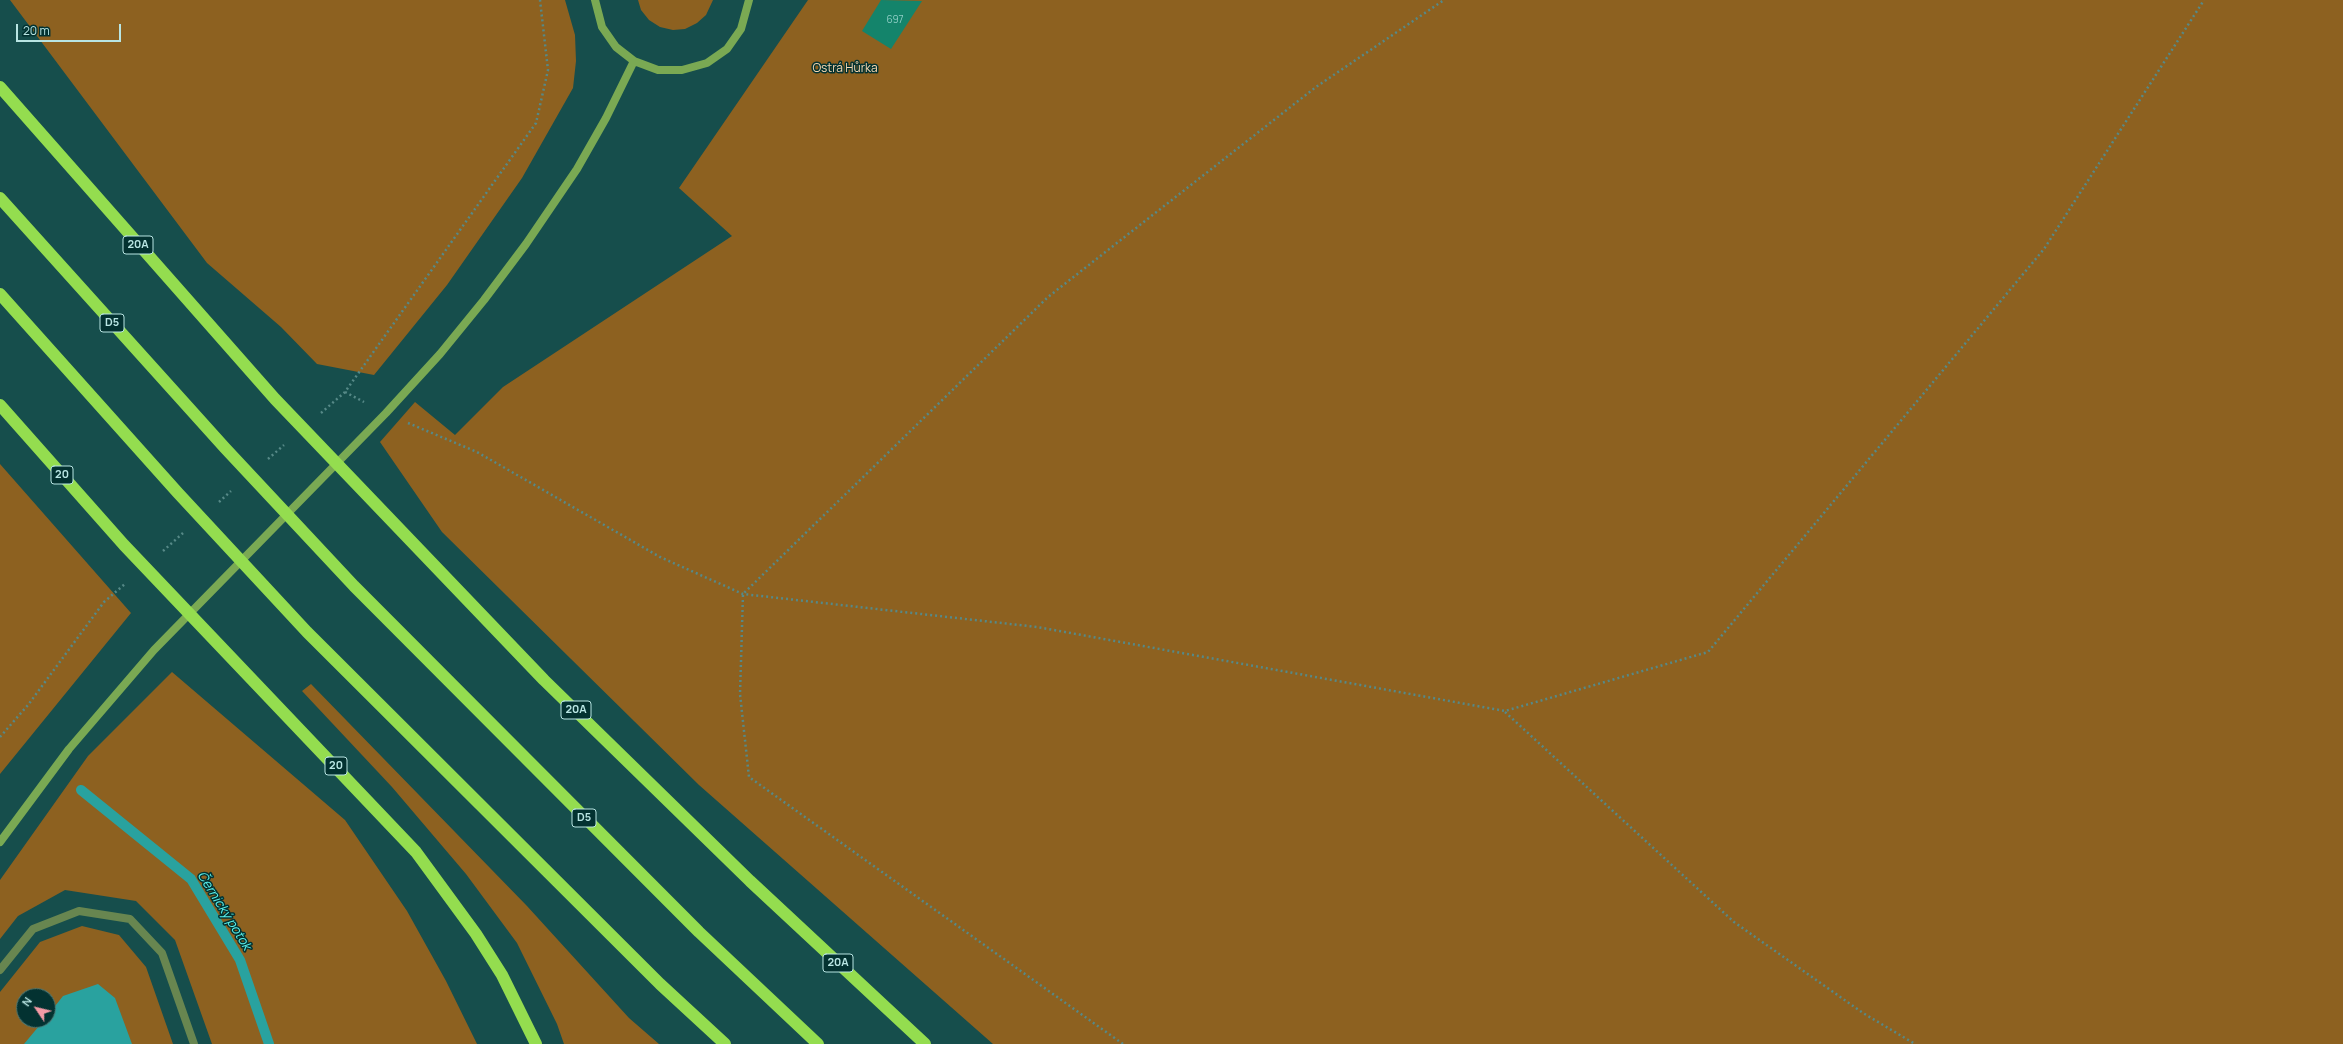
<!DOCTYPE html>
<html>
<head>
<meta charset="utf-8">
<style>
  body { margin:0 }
  #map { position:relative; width:2343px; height:1044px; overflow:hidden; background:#164e4c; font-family:Manrope,sans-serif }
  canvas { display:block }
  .north { position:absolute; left:16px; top:988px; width:40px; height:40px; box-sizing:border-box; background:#033231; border:1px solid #4b7a78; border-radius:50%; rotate:305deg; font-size:11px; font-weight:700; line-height:16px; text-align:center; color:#b8e5e3 }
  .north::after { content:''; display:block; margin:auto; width:14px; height:18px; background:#f49aa5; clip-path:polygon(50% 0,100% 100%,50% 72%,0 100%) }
  .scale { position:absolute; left:16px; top:24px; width:105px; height:18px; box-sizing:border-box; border:2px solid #b8e5e3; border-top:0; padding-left:5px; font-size:12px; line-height:14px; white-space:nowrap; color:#b8e5e3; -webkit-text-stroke:3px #033231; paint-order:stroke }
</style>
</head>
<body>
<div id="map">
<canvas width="2343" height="1044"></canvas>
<div class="north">N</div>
<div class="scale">20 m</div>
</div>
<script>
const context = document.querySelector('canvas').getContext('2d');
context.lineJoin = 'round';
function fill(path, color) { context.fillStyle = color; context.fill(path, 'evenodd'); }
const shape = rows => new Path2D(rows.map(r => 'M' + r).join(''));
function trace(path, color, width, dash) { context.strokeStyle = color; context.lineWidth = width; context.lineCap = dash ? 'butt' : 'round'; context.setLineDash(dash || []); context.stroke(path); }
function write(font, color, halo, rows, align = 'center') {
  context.font = font + ' Manrope,sans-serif'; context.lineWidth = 3; context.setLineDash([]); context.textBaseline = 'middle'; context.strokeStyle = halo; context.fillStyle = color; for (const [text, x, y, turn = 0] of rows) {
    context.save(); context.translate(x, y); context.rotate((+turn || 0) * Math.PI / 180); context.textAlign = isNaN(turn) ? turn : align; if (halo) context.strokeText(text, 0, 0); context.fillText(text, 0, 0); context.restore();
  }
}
fill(shape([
  [10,0,565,0,575,35,576,61,573,88,522,178,447,285,374,375,317,364,281,327,207,263],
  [638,0,713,0,706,15,697,23,685,29,673,30,660,27,649,20,641,10],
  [808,0,2343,0,2343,1044,993,1044,699,785,442,532,380,442,415,402,455,435,503,387,732,236,679,188],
  [0,464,131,613,0,774],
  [172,672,345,820,407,911,446,981,477,1044,212,1044,175,940,136,901,65,890,18,916,0,939,0,880,88,756],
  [311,684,527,906,629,1018,659,1044,564,1044,557,1024,517,943,466,874,392,787,302,691],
  [82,926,119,935,146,967,173,1044,0,1044,0,992,40,942],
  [24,996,48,996,48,1020,24,1020]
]), '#8d6120');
fill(shape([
  [98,984,115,998,132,1044,24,1044,44,1020,48,1020,48,1015,63,996]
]), '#29a29f');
trace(shape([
  [81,790,191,879,240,960,269,1044]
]), '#29a29f', 10);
fill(shape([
  [881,0,922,1,891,49,862,31]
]), '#14846b');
trace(shape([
  [345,392,364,402],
  [321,413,345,392,536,123,548,70,540,0],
  [408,423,477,452,660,557,743,594,1037,627,1505,711,1708,652,2044,249,2204,0],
  [268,459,284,445],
  [219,502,231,491],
  [163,551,183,533],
  [1505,712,1734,922,1863,1013,1915,1044],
  [0,737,28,705,104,602,126,583],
  [1123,1044,749,777,740,694,743,594,1048,297,1316,87,1444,0]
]), '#568987', 2.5, [2, 3]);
trace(shape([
  [0,970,33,929,79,911,130,919,162,953,194,1044]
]), '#688650', 8);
trace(shape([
  [595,0,602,27,616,47,634,61,658,70,682,70,707,63,727,49,741,29,749,0],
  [0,842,69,749,154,650,386,413,440,354,484,300,526,244,577,169,606,118,634,61]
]), '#7aa953', 8);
trace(shape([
  [0,87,275,399,544,680,750,881,925,1044],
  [0,198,225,448,354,586,699,932,818,1044],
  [0,294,178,493,307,632,660,984,725,1044],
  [0,405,124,545,416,852,476,934,502,975,536,1044]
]), '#94dd4f', 12);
write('10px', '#8fcdc5', null, [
  ["697",895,20]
]);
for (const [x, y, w] of [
  [138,245,30],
  [112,323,24],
  [62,475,22],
  [576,710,30],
  [336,766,22],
  [584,818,24],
  [838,963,30]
]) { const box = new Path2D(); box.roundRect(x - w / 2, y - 9, w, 18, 3); context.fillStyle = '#033231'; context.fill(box); trace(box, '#b8e5e3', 1); }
write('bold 11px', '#b8e5e3', null, [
  ["20A",138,245],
  ["D5",112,323],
  ["20",62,475],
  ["20A",576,710],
  ["20",336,766],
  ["D5",584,818],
  ["20A",838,963]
]);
write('12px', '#f8d8b1', '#033231', [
  ["Ostrá Hůrka",845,69]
]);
write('italic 13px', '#5af0eb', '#033231', [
  ["Černický potok",224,911,58]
]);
</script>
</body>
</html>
